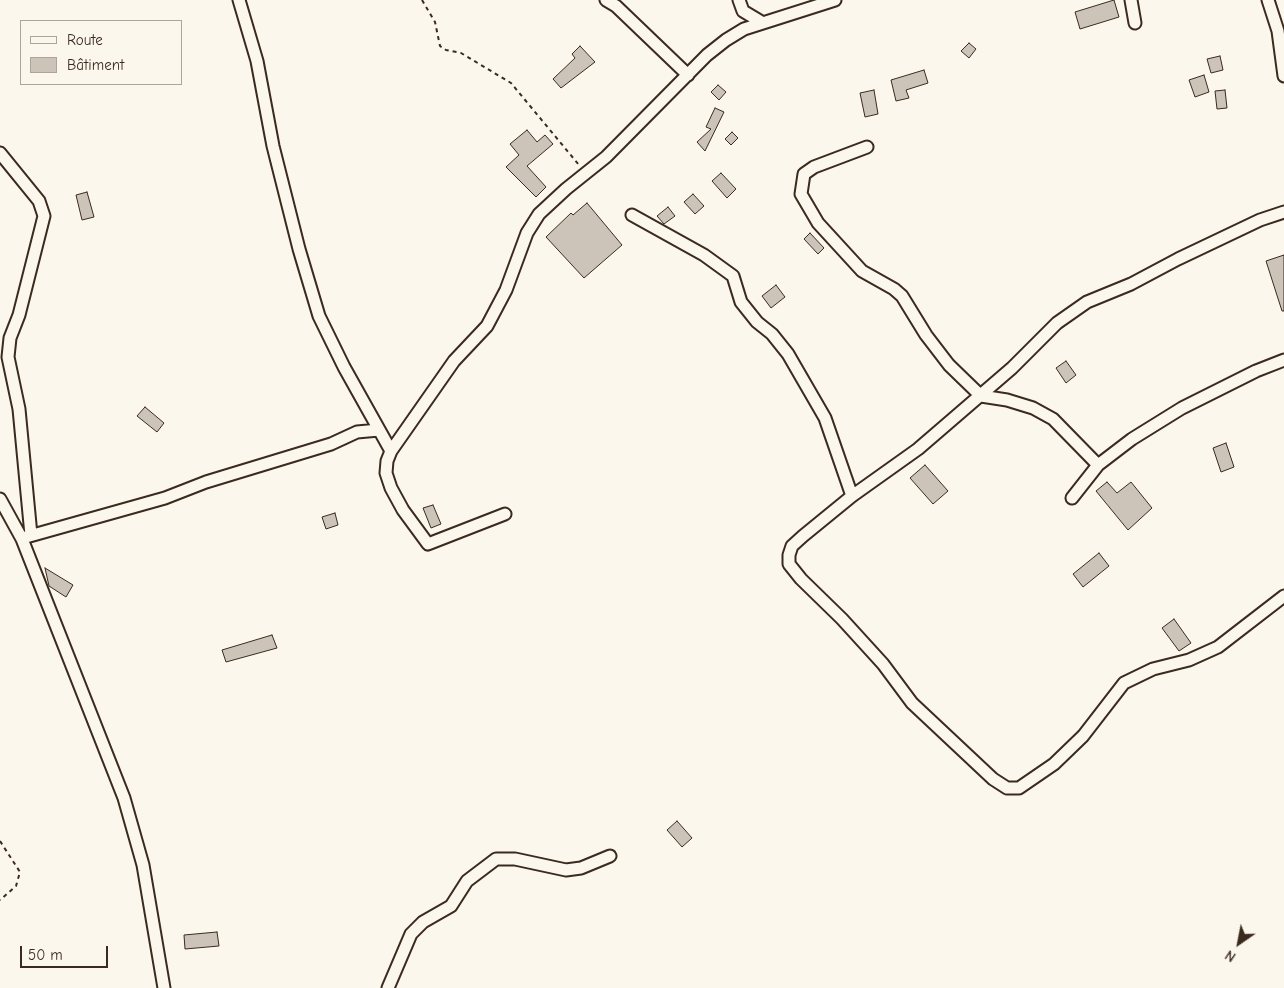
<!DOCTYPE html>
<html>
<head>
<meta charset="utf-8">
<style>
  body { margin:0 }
  #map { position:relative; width:1284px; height:988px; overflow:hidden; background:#fbf7ec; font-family:"Comic Neue",sans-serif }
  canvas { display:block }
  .legend { position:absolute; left:20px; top:20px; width:162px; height:65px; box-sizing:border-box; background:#fbf7ec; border:1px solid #aea59a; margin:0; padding:6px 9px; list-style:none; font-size:15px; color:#3b2a1e }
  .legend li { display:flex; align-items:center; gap:10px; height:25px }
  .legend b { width:25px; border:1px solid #aea59a }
  .north { position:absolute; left:1214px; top:918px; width:50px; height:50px; -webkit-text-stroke:4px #fbf7ec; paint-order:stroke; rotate:213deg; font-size:14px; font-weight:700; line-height:20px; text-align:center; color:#3b2a1e }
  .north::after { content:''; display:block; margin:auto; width:18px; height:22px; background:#3b2a1e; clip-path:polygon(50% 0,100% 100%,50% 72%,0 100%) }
  .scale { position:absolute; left:20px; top:946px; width:88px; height:22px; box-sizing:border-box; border:2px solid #3b2a1e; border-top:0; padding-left:6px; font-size:15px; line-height:18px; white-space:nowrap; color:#3b2a1e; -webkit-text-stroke:4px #fbf7ec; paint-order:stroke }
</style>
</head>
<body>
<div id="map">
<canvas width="1284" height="988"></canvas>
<ul class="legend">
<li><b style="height:6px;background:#fbf7ec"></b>Route</li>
<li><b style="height:14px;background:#ccc4b9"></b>Bâtiment</li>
</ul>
<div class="north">N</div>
<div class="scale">50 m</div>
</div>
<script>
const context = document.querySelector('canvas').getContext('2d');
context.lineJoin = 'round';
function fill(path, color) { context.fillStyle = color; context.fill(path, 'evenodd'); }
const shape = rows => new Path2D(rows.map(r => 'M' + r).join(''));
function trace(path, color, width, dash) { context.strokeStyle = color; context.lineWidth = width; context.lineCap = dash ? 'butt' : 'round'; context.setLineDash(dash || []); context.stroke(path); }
const building = shape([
  [1114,0,1119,17,1080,29,1075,12,1114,0],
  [969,43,976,49,969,58,961,51,969,43],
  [580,46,595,62,561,88,553,79,575,58,572,54,580,46],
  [1220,56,1223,70,1211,73,1207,59,1220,56],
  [924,70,928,83,906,90,909,98,896,101,891,80,924,70],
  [1204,75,1209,92,1195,97,1189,80,1204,75],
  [718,85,726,92,719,100,711,92,718,85],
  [874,90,878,114,865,117,860,93,874,90],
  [1225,90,1227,108,1217,109,1215,91,1225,90],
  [715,108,724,112,705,151,697,142,711,129,706,127,715,108],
  [527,130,537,142,545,135,553,144,527,166,546,187,536,197,506,167,519,155,510,144,527,130],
  [732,132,738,138,731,145,725,139,732,132],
  [721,173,736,189,727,198,712,181,721,173],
  [87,192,94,217,82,220,76,195,87,192],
  [693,194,704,206,695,214,684,202,693,194],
  [587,203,622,245,584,278,546,237,571,213,573,215,587,203],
  [668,207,675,216,664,224,657,216,668,207],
  [810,233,824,248,818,254,804,239,810,233],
  [1284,255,1284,311,1282,311,1266,261,1284,255],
  [776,285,785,297,771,308,762,296,776,285],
  [1066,361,1076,375,1066,383,1056,368,1066,361],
  [145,407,164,423,157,432,137,416,145,407],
  [1226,443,1234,467,1221,472,1213,448,1226,443],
  [925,465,948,491,933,504,910,478,925,465],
  [1107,482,1117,493,1131,482,1152,508,1128,530,1096,491,1107,482],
  [433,505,441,524,431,528,423,508,433,505],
  [335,513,338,525,326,529,322,517,335,513],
  [1099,553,1109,566,1083,587,1073,574,1099,553],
  [45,568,73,585,66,597,49,586,45,568],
  [1174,619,1191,643,1179,651,1162,628,1174,619],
  [272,635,277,648,226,662,222,650,272,635],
  [677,821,692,838,682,847,667,830,677,821],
  [217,932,219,946,185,949,184,935,217,932]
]);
fill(building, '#ccc4b9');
trace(building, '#3b2a1e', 1);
const minor = shape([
  [239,0,257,61,273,146,299,249,319,316,344,367,391,451],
  [606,0,616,6,688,75],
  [739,0,743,11,763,23],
  [1131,0,1135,23],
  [1268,0,1278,31,1284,76],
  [867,147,814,167,804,174,801,194,818,223,862,271,894,289,902,296,926,335,949,365,981,396,1007,400,1033,408,1053,419,1098,465],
  [0,153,39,201,44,216,19,315,10,338,8,357,19,409,31,535],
  [1284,212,1260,220,1178,259,1131,284,1087,302,1057,323,1012,368,918,449,852,496,803,536,792,546,789,555,789,564,801,579,842,619,883,664,912,703,993,779,1007,788,1019,788,1054,764,1083,736,1124,683,1153,669,1189,660,1218,647,1284,596],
  [632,215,704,255,733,276,741,302,757,322,772,334,788,354,825,418,852,496],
  [1072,498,1098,465,1132,439,1182,408,1256,371,1284,360],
  [0,499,22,539,124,798,143,865,164,988],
  [505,514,428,544,403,510,391,488,386,473,387,461,391,451,454,361,487,326,506,290,527,233,539,214,566,189,606,157,707,55,726,40,744,29,835,0],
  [26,537,165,498,206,482,331,444,357,432,379,430],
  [388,988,411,934,423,922,451,906,467,881,496,859,515,859,566,870,581,868,610,856]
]);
trace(minor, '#3b2a1e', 15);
trace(shape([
  [422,0,435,22,440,46,446,50,461,53,511,83,579,165],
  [0,841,20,872,16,886,0,900]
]), '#3b2a1e', 2, [4, 4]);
trace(minor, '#fbf7ec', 11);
</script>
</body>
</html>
